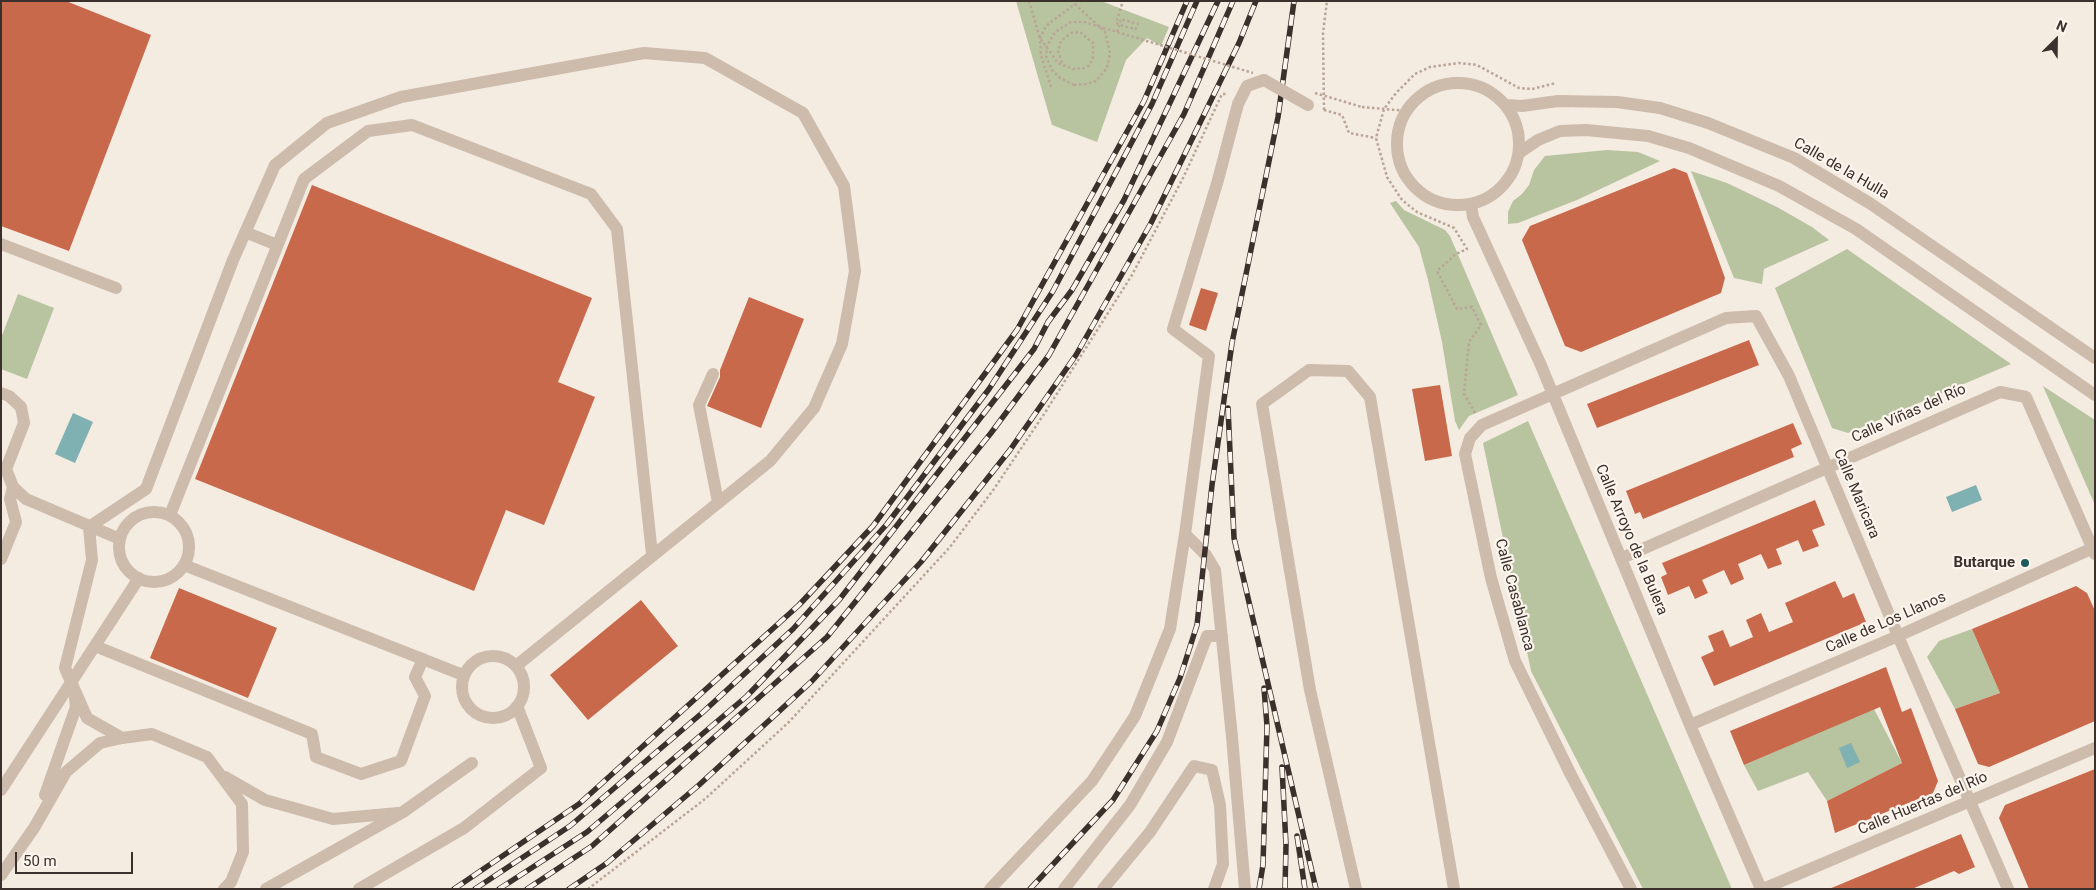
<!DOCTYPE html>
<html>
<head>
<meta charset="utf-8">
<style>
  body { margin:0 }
  #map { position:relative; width:2096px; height:890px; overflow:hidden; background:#f4ebe1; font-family:Roboto,sans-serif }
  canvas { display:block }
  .frame { position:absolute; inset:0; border:2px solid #3b302b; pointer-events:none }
  .north { position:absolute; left:2031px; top:15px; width:50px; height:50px; -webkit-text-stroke:4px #fbf5ee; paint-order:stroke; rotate:23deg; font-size:14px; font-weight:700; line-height:20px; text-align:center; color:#3b302b }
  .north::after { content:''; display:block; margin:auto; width:18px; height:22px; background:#3b302b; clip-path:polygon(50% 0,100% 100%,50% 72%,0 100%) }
  .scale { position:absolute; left:15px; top:852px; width:118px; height:22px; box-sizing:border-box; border:2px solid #3b302b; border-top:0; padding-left:6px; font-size:15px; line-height:18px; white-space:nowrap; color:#3b302b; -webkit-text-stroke:4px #fbf5ee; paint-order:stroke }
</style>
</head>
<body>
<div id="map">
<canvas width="2096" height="890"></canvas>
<div class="frame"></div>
<div class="north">N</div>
<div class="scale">50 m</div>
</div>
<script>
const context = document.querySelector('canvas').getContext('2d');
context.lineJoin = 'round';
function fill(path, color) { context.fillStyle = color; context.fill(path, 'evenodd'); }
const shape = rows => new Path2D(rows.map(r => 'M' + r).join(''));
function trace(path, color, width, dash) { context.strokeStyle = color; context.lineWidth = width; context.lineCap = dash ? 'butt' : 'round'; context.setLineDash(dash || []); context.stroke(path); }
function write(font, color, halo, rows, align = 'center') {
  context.font = font + ' Roboto,sans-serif'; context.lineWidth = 4.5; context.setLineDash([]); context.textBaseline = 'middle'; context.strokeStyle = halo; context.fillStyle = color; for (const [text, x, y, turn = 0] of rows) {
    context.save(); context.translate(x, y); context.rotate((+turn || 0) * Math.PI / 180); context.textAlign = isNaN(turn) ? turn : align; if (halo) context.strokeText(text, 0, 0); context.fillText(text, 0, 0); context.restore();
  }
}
fill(shape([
  [1016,1,1101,1,1169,27,1161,46,1147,38,1126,60,1097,142,1052,125],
  [1607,150,1638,152,1660,161,1577,200,1518,223,1508,224,1508,212,1513,201,1522,194,1529,185,1534,170,1545,156],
  [1691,171,1727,183,1777,207,1812,227,1829,240,1764,269,1762,284,1734,278],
  [1396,201,1404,210,1445,230,1450,236,1518,395,1469,416,1459,430,1455,421,1442,342,1428,280,1419,247,1390,203],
  [1847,249,2011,364,1848,433,1832,428,1775,288],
  [18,294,54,308,27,379,1,369,1,338],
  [2043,386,2095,420,2095,505],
  [1528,421,1732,889,1643,889,1531,671,1483,443],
  [1972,629,2000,693,1955,709,1927,657,1939,641],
  [1874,709,1902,763,1827,801,1808,772,1758,791,1744,765]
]), '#b8c4a0');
fill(shape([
  [73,413,93,422,75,463,55,454],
  [1976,485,1982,500,1952,512,1946,497],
  [1851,743,1860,762,1847,768,1839,748]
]), '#7fb0b2');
fill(shape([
  [1,1,66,1,151,35,69,251,1,226],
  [1674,168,1687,173,1725,278,1721,293,1581,352,1565,346,1522,240,1530,226],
  [312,185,592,298,558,382,595,397,544,525,506,510,474,591,195,479],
  [1201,288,1218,293,1206,331,1189,325],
  [749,297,804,319,761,428,707,406,720,377,720,370],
  [1749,340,1759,365,1597,428,1587,404],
  [1440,385,1452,456,1425,461,1412,389],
  [1793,423,1802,444,1791,449,1794,457,1643,519,1640,512,1635,514,1626,491],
  [1815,500,1825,525,1812,530,1819,546,1803,552,1798,540,1776,549,1782,564,1768,569,1761,554,1738,564,1744,579,1731,585,1724,570,1702,580,1708,593,1695,599,1689,586,1668,595,1661,577,1667,574,1662,563],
  [1835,581,1843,598,1854,593,1866,622,1714,686,1701,657,1714,651,1708,636,1723,630,1730,647,1753,637,1746,620,1761,613,1769,632,1793,622,1785,603],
  [2076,586,2087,593,2095,611,2095,721,1989,767,1978,764,1955,709,2000,693,1972,629],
  [179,588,277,628,248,698,150,658],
  [641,600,678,646,588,720,550,675],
  [1886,667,1902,712,1911,708,1938,781,1933,793,1835,833,1827,801,1902,763,1880,707,1744,765,1730,731],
  [2095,769,2095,889,2029,889,1999,818,2005,805],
  [1961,834,1975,867,1959,874,1954,871,1912,889,1829,889]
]), '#c8694b');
trace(shape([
  [1029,1,1040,38,1058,63,1073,69,1084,68,1090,65,1093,57,1093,43,1080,32,1071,33,1061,41,1058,51,1063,65],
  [1122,4,1116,23,1123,26],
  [1074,85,1086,84,1096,81,1107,68,1110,53,1105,32,1075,4,1077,1],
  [1051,87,1041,55,1040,38,1046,26,1075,4],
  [1362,107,1407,111],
  [1324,110,1323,33,1327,1],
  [1324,110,1342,115,1349,133,1376,138],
  [1475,413,1464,394,1469,342,1481,325,1472,307,1457,309,1437,271,1456,254,1467,249,1454,228,1417,212,1402,200,1387,177,1376,138,1384,109,1396,93,1415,74,1430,67,1459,63,1477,65,1519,88,1532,89,1556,83],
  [588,889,705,799,789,722,950,547,994,489,1046,411,1132,275,1183,178,1222,94,1227,94]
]), '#b9a596', 2.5, [2.5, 2.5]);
trace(shape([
  '1397 144a61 61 0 1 1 122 0a61 61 0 1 1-122 0Z',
  [1506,105,1522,106,1558,101,1617,102,1660,108,1708,123,1794,158,1871,204,2095,358],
  [1519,153,1538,140,1560,131,1586,130,1648,136,1689,148,1779,186,1856,229,2095,395],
  [1471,204,1473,217,1540,363,1690,725,1761,889],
  [245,232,277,245],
  [1,244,116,288],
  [713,374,699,405,718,502],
  [1,393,9,396,21,407,24,423,6,469,13,487,26,499,120,539],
  '119 547a35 35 0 1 1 70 0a35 35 0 1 1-70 0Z',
  [170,515,304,179,368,131,412,125,591,194,617,229,652,554],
  [1185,534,1206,555,1215,570,1232,737,1245,889],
  [1622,558,2000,392,2026,397,2095,554],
  [1,559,16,522,10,499,13,487],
  [184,565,463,675],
  [95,646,312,734,316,757,361,774,401,761,425,696,415,677,423,659],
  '462 687a31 31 0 1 1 62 0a31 31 0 1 1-62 0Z',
  [1690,725,1898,636,2095,547],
  [225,777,265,800,333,819,398,813],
  [1,790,139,578],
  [45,795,76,707,75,698],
  [1,875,34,828,66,772,100,743,122,738],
  [224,889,231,882,243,852,242,804,207,757,152,734,122,738,87,718,65,668,92,560,89,527,146,489,233,260,275,165,327,123,401,97,644,53,705,58,803,113,844,186,855,271,842,344,814,408,770,461,516,666],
  [266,889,403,812,472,763],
  [359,889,464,828,541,768,517,706],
  [990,889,1092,781,1135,716,1170,629,1185,534,1209,356,1173,329,1218,180,1238,104,1247,86,1264,80],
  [1064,889,1130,805,1167,742,1207,636,1222,636],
  [1103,889,1150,832,1194,766,1212,770,1220,805,1223,864,1214,889],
  [1356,889,1310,690,1262,404,1309,370,1348,371,1370,397,1454,889],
  [1631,889,1571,775,1515,661,1491,578,1465,454,1470,438,1482,425,1726,318,1756,316,1789,376,1898,636,2008,889],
  [1763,889,2095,748]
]), '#cdbbac', 12);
const rail = shape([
  [1228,408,1234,538,1316,889],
  [1282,767,1286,845,1285,889],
  [1297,836,1305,889],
  [454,889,579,804,799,605,873,526,1017,330,1144,101,1187,1],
  [475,889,570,826,702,713,793,629,887,524,989,389,1053,291,1152,104,1197,1],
  [499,889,587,832,747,696,839,600,1034,349,1048,322,1072,290,1124,200,1218,1],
  [527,889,592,846,827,637,991,433,1049,355,1184,114,1233,1],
  [569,889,607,863,699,785,812,681,921,562,1010,450,1076,355,1151,223,1239,43,1256,1],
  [1030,889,1113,800,1157,731,1180,678,1197,625,1212,485,1232,343,1278,117,1294,1],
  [1259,889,1263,865,1267,726,1264,688]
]);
trace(rail, '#3b302b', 5.5);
trace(rail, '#fbf5ee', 4, [11]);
trace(shape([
  [1117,32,1121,19,1138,24,1136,29,1123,26],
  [1074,85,1060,78,1052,70,1046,56,1047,46,1055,32,1071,22,1084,22,1253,73],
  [1315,93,1362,107]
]), '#b9a596', 2.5, [2.5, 2.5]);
trace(shape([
  [1264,80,1308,105]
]), '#cdbbac', 12);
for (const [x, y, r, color] of [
  [2025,563,5,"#1f5a5e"]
]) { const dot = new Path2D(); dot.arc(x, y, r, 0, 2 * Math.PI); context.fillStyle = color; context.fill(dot); trace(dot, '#fbf5ee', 2); }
write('15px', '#3b302b', '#fbf5ee', [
  ["Calle de la Hulla",1841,169,30],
  ["Calle Viñas del Río",1909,414,-24],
  ["Calle Maricara",1856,494,67],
  ["Calle Arroyo de la Bulera",1631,540,67],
  ["Calle Casablanca",1514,595,75],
  ["Calle de Los Llanos",1886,623,-24],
  ["Calle Huertas del Río",1923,804,-23]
]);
write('bold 15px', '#3b302b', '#fbf5ee', [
  ["Butarque",2015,563]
], 'right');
</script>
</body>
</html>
